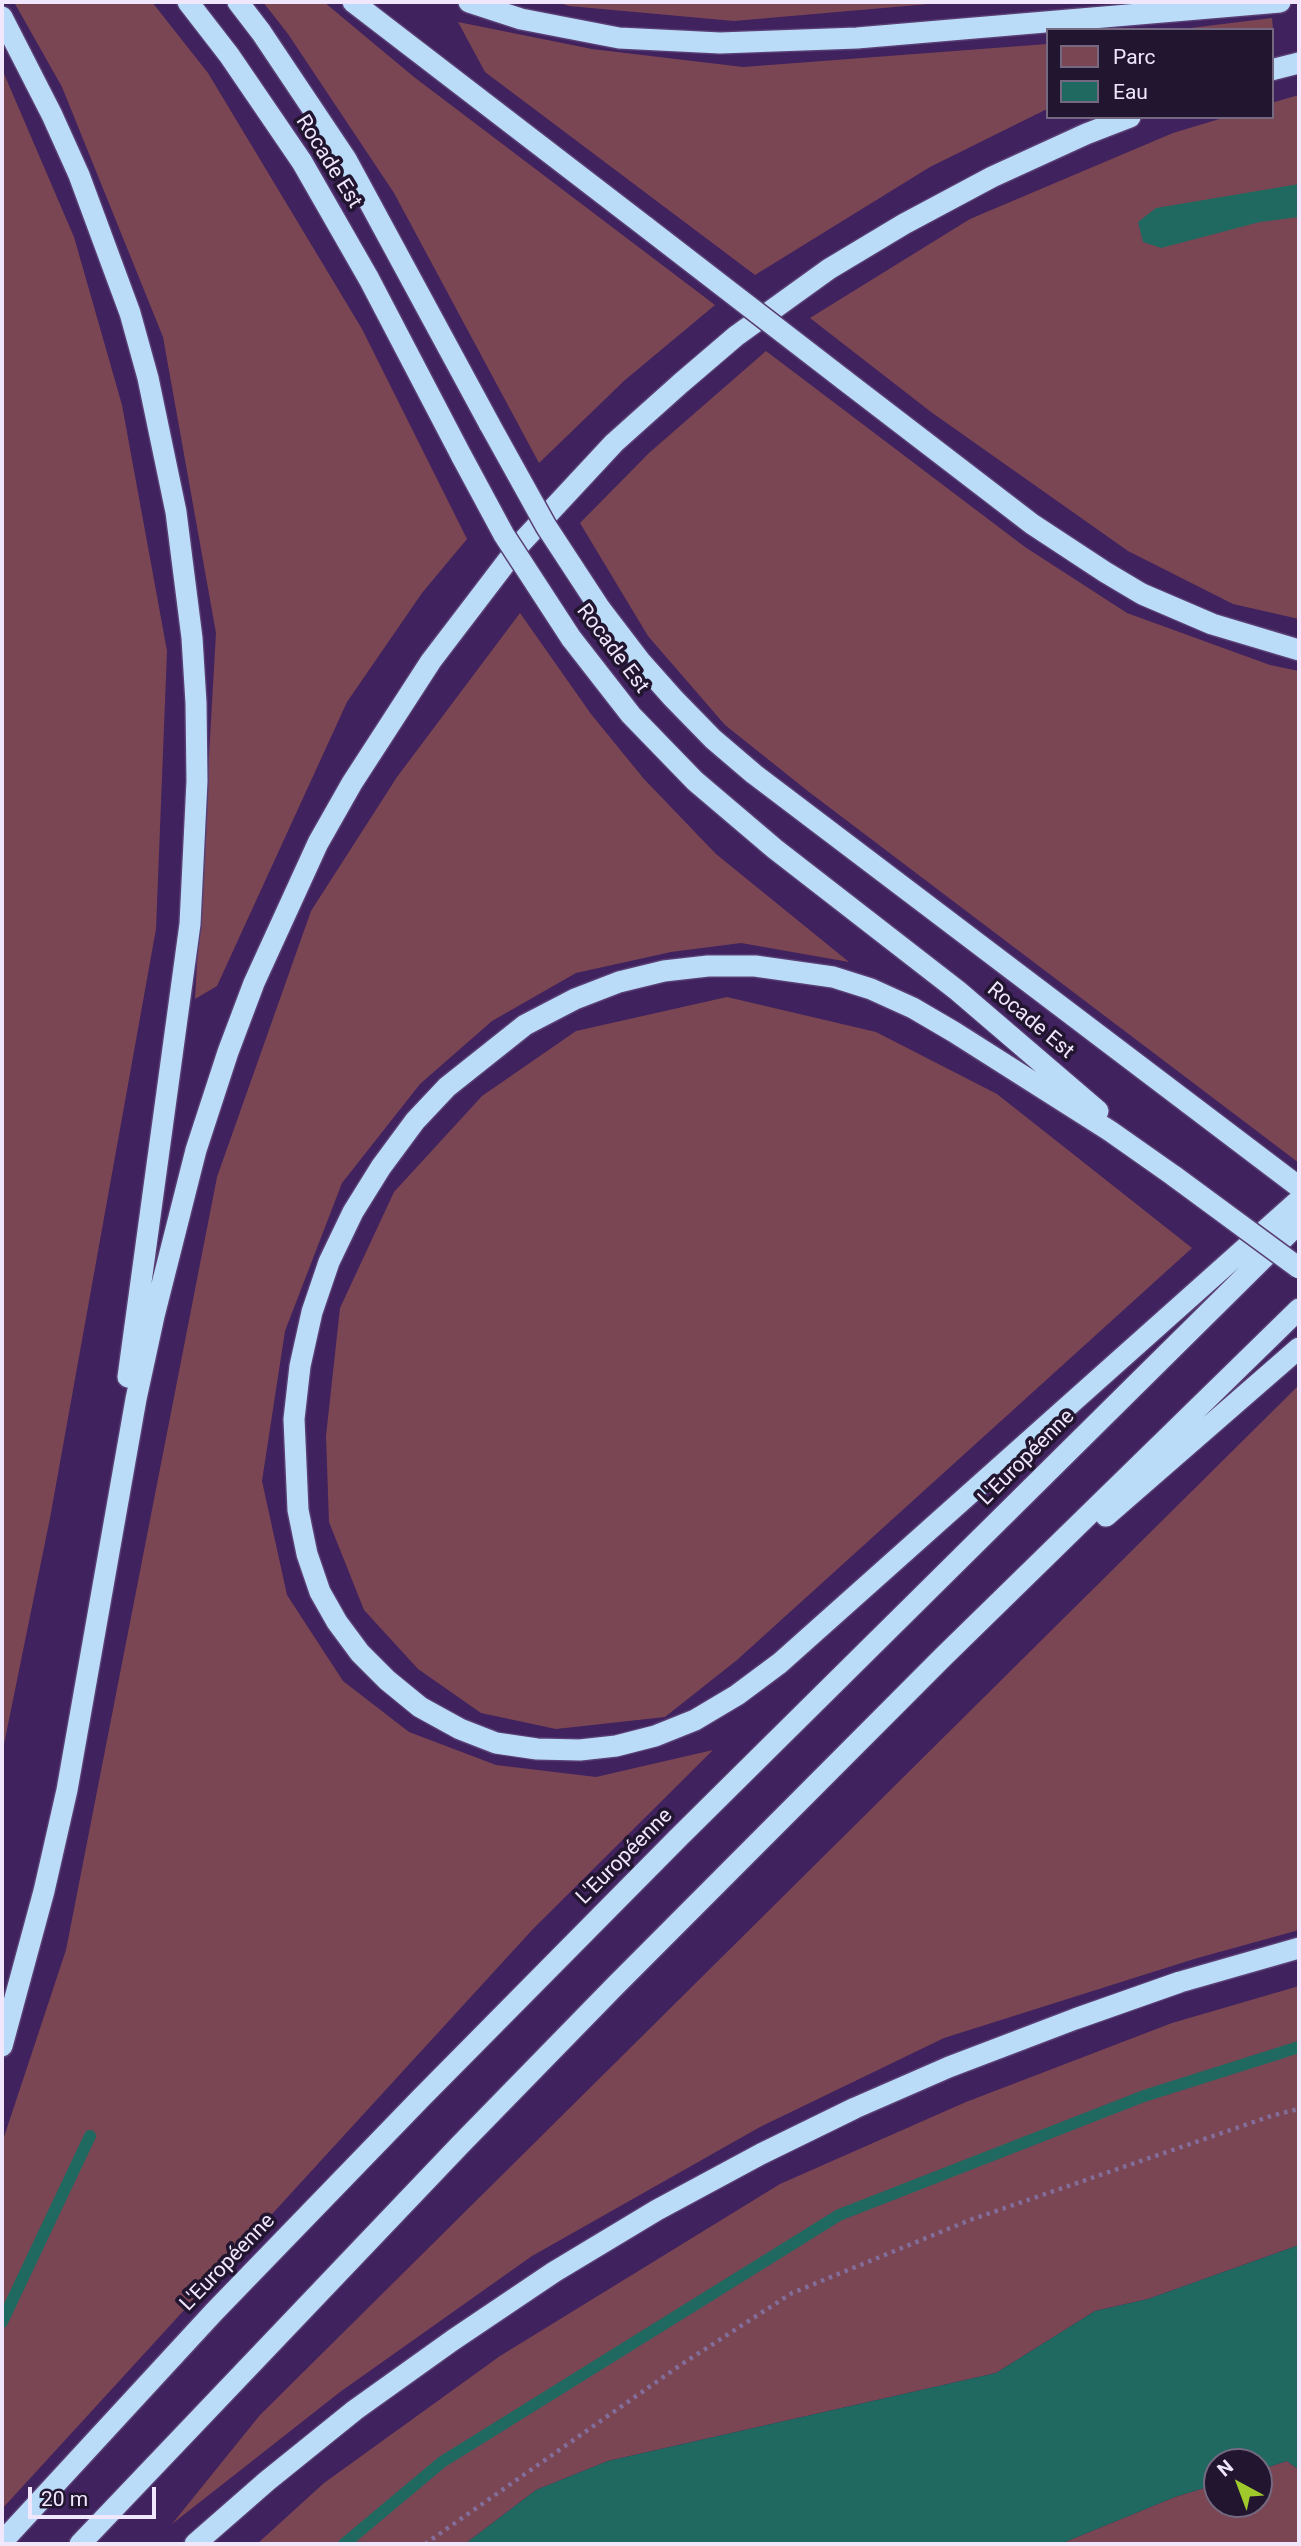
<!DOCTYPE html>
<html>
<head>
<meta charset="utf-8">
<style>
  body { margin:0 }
  #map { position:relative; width:1301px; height:2546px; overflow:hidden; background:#40225e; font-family:Roboto,sans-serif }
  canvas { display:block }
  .frame { position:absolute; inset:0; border:4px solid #f0e7fd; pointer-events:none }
  .legend { position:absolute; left:1046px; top:28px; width:228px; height:91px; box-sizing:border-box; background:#21152f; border:2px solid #746981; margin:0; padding:9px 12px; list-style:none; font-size:21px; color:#f0e7fd }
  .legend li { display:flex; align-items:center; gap:14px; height:35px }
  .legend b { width:35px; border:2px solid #746981 }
  .north { position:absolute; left:1203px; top:2448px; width:70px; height:70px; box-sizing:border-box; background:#21152f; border:2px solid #746981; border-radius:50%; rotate:319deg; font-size:19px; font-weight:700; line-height:28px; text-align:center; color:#f0e7fd }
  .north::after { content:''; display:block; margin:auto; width:24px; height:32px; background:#a0ca2c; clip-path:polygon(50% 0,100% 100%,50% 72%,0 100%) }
  .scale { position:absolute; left:28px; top:2487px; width:128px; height:32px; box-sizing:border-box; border:4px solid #f0e7fd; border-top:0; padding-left:9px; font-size:21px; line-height:24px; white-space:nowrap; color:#f0e7fd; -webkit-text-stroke:5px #21152f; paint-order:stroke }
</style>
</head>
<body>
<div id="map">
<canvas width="1301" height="2546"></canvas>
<div class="frame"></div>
<ul class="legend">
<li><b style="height:19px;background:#7a4653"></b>Parc</li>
<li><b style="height:19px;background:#206960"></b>Eau</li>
</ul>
<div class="north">N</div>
<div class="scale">20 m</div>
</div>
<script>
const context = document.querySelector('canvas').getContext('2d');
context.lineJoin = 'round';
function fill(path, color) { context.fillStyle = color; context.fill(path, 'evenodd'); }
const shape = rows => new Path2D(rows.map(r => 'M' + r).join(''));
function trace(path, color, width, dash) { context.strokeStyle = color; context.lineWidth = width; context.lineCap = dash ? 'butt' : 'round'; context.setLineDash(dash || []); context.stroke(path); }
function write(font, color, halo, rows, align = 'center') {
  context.font = font + ' Roboto,sans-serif'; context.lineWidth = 7; context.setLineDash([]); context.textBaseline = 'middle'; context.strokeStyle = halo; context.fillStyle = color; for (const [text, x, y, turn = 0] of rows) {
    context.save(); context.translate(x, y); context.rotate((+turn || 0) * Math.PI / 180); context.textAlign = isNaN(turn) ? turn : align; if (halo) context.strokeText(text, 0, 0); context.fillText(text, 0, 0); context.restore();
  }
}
fill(shape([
  [14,2,152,2,208,73,362,329,467,539,422,593,347,702,217,986,195,999,216,633,163,337,62,87],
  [263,2,324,2,414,77,715,305,625,380,539,463,394,193,288,34],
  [556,2,952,2,734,21,569,6],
  [1272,18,1274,40,1271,40,1271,30,1174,30],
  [458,22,592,49,743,67,1047,44,1047,109,930,167,755,275,485,72],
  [2,69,74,237,122,405,167,651,156,929,50,1518,2,1754],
  [1299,95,1299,619,1233,604,1128,551,931,412,810,318,970,219,1173,133,1226,117,1271,117,1271,103],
  [766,351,1025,547,1127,613,1270,665,1299,671,1299,1163,809,792,725,725,648,636,580,523,649,453],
  [520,613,591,714,644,779,716,854,849,962,741,943,671,952,576,973,492,1021,420,1084,342,1183,285,1331,262,1481,287,1595,343,1681,409,1732,496,1765,596,1777,713,1750,533,1929,2,2509,2,2143,66,1950,217,1177,311,911,397,777],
  [727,997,876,1032,997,1094,1192,1248,737,1660,665,1717,556,1729,481,1713,418,1669,364,1610,329,1522,326,1436,340,1308,394,1192,482,1096,576,1031],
  [1299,1385,1299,1930,1194,1959,944,2038,760,2127,532,2256,340,2392,172,2524,260,2415],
  [1299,1986,1299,2245,1148,2299,1095,2311,996,2373,608,2461,536,2490,465,2544,257,2544,324,2483,500,2356,780,2184,966,2102,1172,2023],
  [1287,2461,1299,2470,1299,2544,1060,2544,1175,2497,1217,2484,1217,2504,1259,2504,1259,2470]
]), '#7a4653');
fill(shape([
  [1299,184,1299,217,1260,222,1161,248,1143,242,1138,222,1156,208],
  [1299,2245,1299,2470,1287,2461,1259,2470,1259,2462,1217,2462,1217,2484,1175,2497,1060,2544,465,2544,536,2490,608,2461,996,2373,1095,2311,1148,2299]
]), '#206960');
trace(shape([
  [2,2322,90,2136],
  [344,2544,442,2462,839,2215,1144,2096,1299,2047]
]), '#206960', 12);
const highway = shape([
  [188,2,229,55,302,162,369,279,462,457],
  [238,2,261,32,346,159,490,425],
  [353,2,646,227],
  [469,2,521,19,619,38,720,43,857,38,1280,2],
  [2,17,52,115,79,175,130,313,148,378,176,512,192,638,196,703,197,781,190,924,128,1377],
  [1271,70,1299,63],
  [843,379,1032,524,1105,572,1142,594,1212,624,1299,650],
  [599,607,641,662,673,698,713,739,754,774,1299,1187],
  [571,638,631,715,695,781,775,849,958,991,1098,1111],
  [1174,1176,1110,1131,954,1032,913,1008,871,989,833,977,755,966,708,966,664,971,619,982,575,999,525,1025,447,1087,415,1121,381,1167,353,1212,329,1262,312,1312,300,1366,294,1419,298,1510,307,1554,320,1592,337,1622,360,1653,387,1680,420,1707,460,1729,496,1743,537,1749,580,1750,616,1746,655,1736,695,1720,737,1695,780,1663,1299,1200],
  [1106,1516,1299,1348],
  [2,2046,44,1891,67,1790,136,1399,154,1316,196,1150,228,1052,254,983,318,843,352,783,431,661,521,543,614,443,681,383,736,336,829,269,904,224,992,177,1086,134,1130,117],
  [2,2542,214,2312,421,2098,679,1837,1299,1223],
  [80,2544,460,2145,615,1986,943,1657,1299,1309],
  [195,2544,267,2481,355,2410,453,2340,554,2272,657,2210,761,2154,855,2108,949,2067,1075,2019,1180,1982,1299,1948]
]);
trace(highway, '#593e74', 24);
trace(shape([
  [425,2544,682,2364,792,2293,970,2220,1274,2115,1299,2109]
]), '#836d9a', 4.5, [3.5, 5]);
trace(highway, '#badcf9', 21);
const highwayBridge = shape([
  [646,227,843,379],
  [490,425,546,526,599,607],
  [462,457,504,535,571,638],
  [1174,1176,1299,1268]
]);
trace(highwayBridge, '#593e74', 24, []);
trace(highwayBridge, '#badcf9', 21);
write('21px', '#f0e7fd', '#21152f', [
  ["Rocade Est",328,162,58],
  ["Rocade Est",612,649,53],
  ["Rocade Est",1030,1021,40],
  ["L'Européenne",1027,1458,-45],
  ["L'Européenne",625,1857,-45],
  ["L'Européenne",228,2263,-46]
]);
</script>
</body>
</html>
